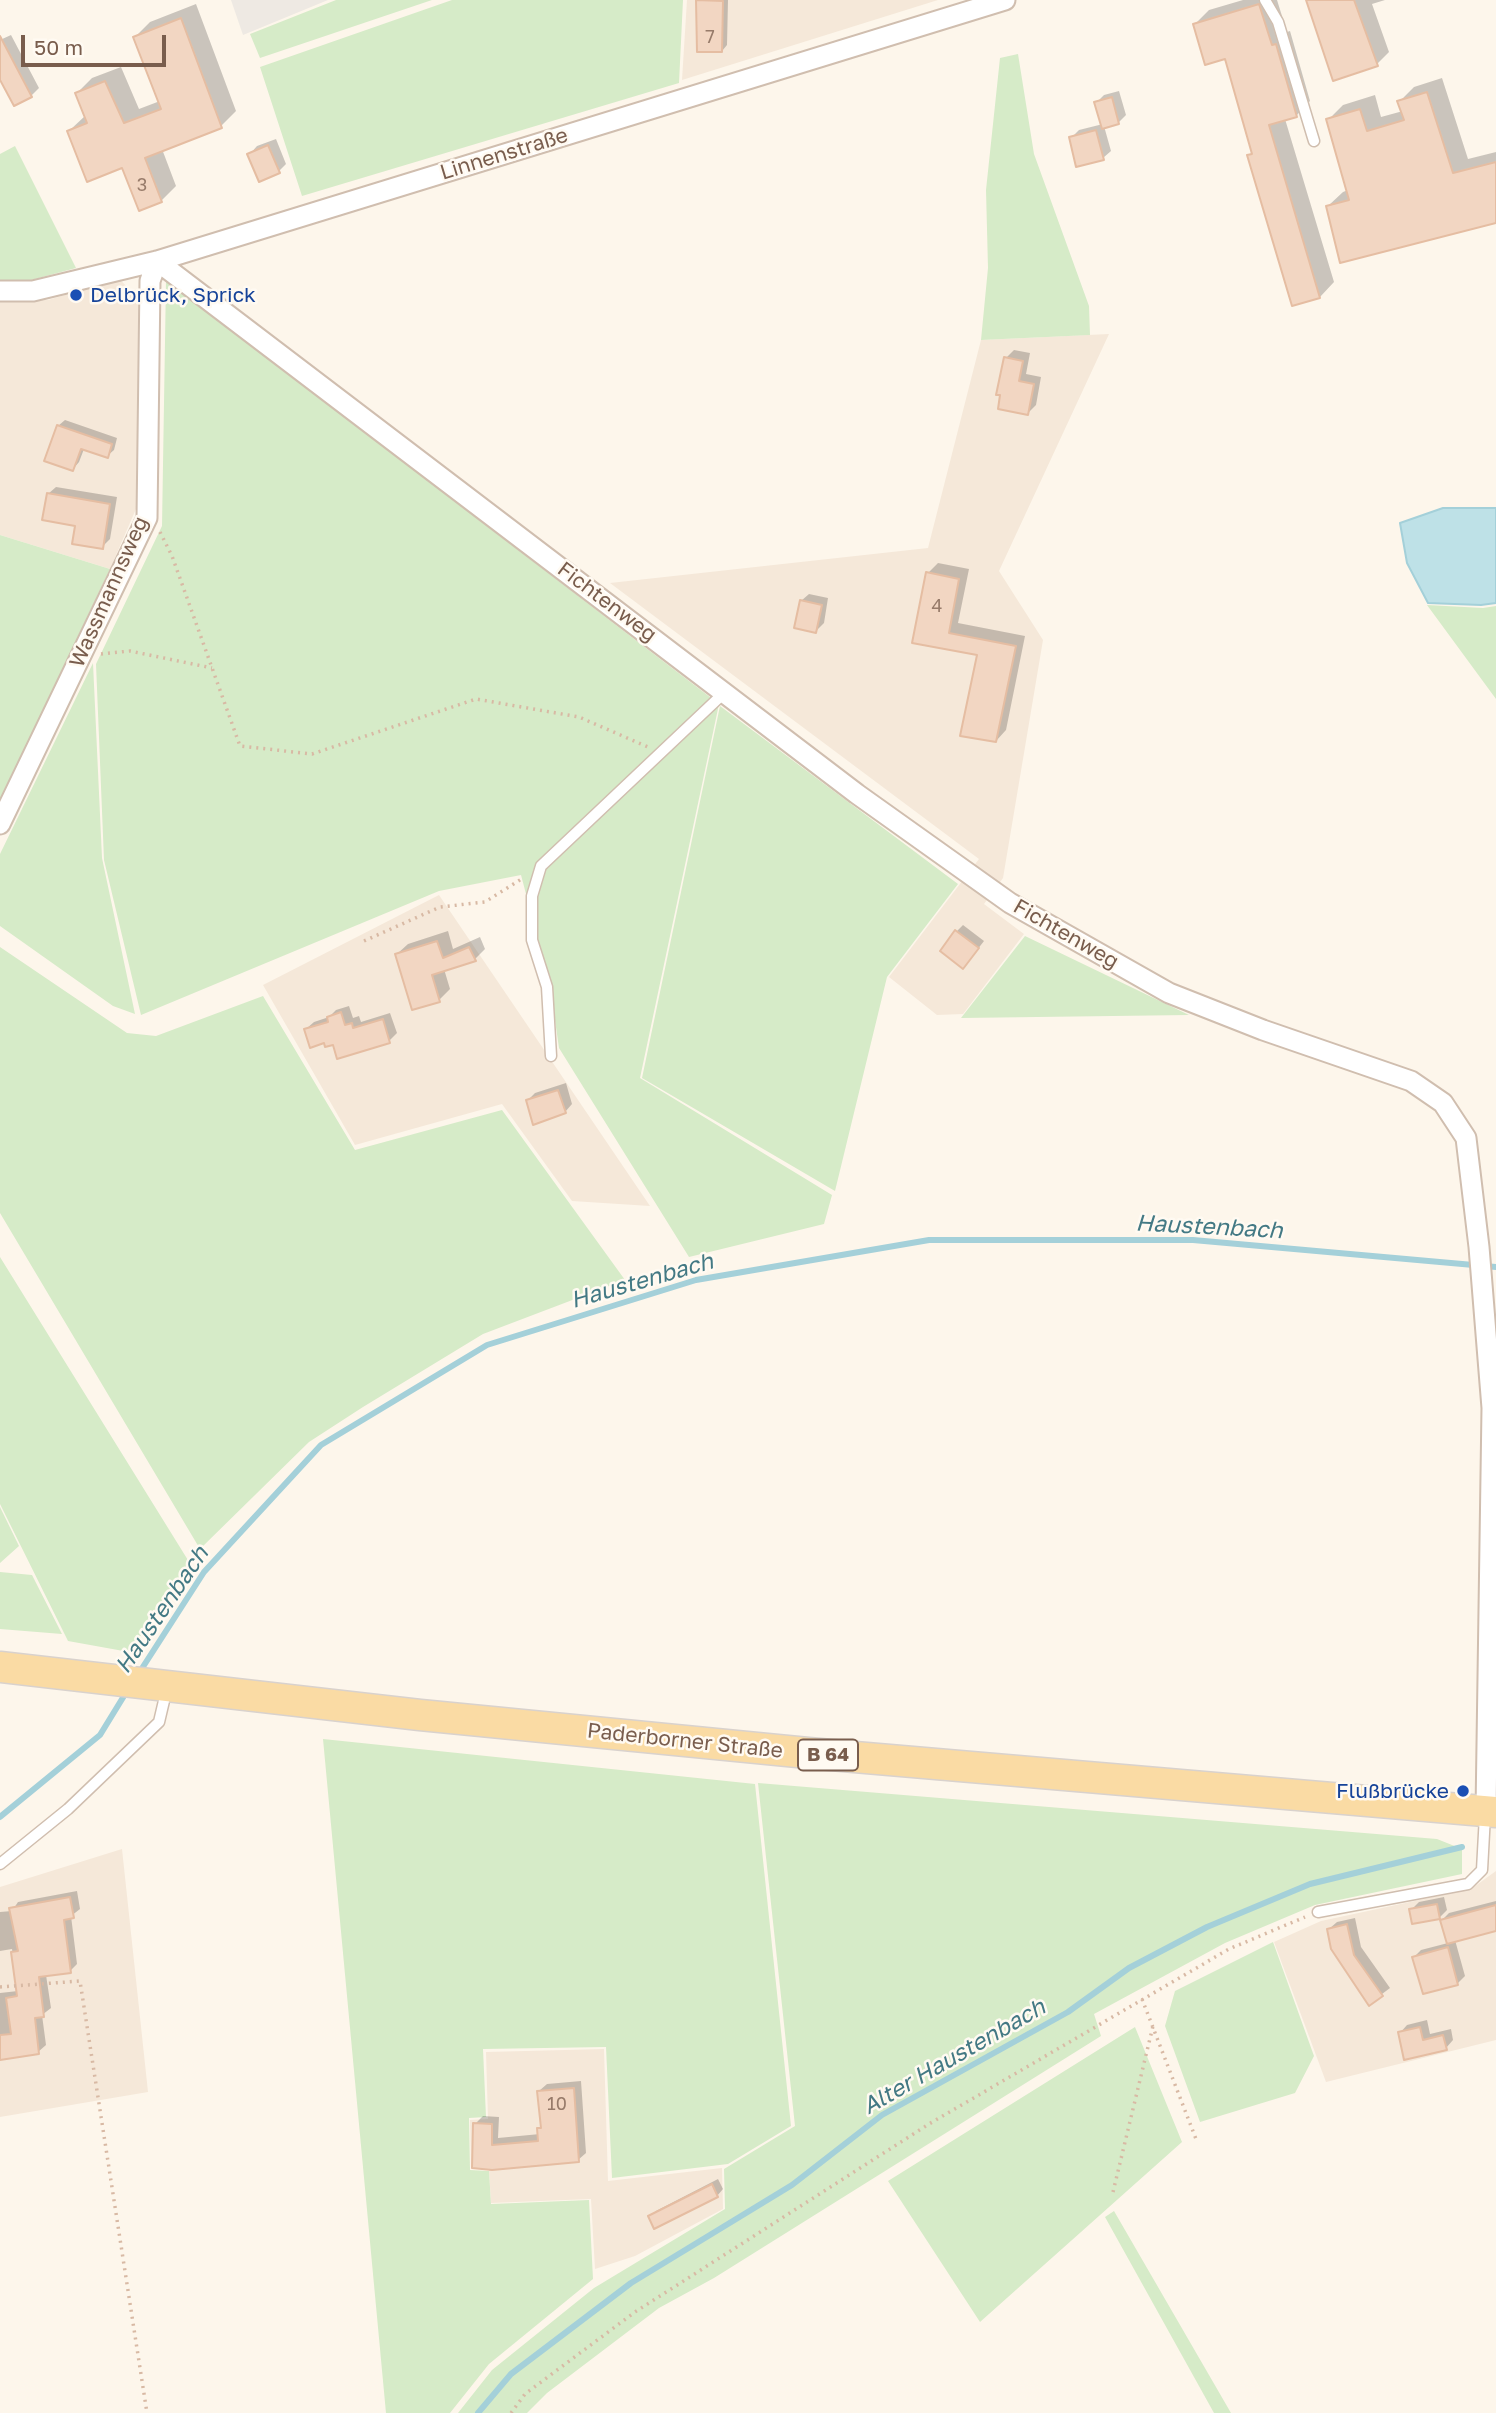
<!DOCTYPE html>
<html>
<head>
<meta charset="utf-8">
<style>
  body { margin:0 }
  #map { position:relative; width:1496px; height:2413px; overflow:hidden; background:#fdf6eb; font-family:"Golos Text",sans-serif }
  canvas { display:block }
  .scale { position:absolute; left:21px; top:35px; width:145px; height:32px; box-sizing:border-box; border:4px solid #795d4d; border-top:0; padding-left:9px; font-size:21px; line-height:24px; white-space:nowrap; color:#795d4d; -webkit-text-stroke:5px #fffaf2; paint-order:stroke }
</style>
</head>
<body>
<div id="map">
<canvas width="1496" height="2413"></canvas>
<div class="scale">50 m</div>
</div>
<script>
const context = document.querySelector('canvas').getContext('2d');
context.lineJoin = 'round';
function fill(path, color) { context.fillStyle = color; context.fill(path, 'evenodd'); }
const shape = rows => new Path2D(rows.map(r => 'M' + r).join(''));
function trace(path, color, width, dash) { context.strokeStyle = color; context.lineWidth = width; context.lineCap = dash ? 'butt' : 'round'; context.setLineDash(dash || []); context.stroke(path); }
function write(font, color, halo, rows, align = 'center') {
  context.font = font + ' "Golos Text",sans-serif'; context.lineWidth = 5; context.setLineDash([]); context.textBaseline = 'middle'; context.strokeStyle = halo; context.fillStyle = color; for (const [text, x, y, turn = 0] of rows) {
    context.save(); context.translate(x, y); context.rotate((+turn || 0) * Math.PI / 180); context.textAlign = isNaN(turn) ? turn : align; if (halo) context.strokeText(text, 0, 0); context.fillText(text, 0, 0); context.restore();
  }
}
fill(shape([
  [687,0,938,0,682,80],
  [119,279,140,299,136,509,110,569,0,535,0,301,48,300],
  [1109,334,999,571,1043,640,1003,878,984,904,1024,934,963,1014,937,1015,889,977,979,859,610,583,928,548,981,340],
  [439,895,650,1206,572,1201,502,1104,355,1145,263,985],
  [122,1849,148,2092,0,2117,0,1887],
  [1496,1871,1496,2040,1326,2082,1274,1942,1321,1921,1471,1889],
  [604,2049,608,2181,722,2168,723,2209,635,2256,595,2269,591,2199,491,2203,489,2170,471,2168,470,2120,488,2119,486,2052]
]), '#f5e8d9');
fill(shape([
  [231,0,328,0,243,35]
]), '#eee9e3');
fill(shape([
  [336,0,432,0,260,58,250,34],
  [452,0,683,0,679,83,302,196,260,67],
  [1018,54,1034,154,1089,306,1090,335,981,340,988,268,986,190,1000,58],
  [15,146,76,268,20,283,0,283,0,154],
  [166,280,719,704,640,1078,832,1195,824,1224,689,1257,559,1048,550,985,521,875,439,891,141,1015,104,860,96,664,162,526],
  [0,535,110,569,0,800],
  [1427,605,1483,608,1496,606,1496,699],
  [93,663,102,858,135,1014,113,1006,0,926,0,854],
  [720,706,958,884,887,977,835,1191,642,1078],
  [1025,936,1189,1015,961,1018],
  [0,947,127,1033,156,1036,263,996,355,1150,502,1110,625,1280,483,1334,363,1407,309,1442,200,1549,0,1213],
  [0,1257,191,1565,129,1652,68,1641,0,1504],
  [0,1507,19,1546,0,1563],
  [0,1572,32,1575,62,1634,0,1629],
  [323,1739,755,1784,791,2126,728,2164,612,2178,606,2047,483,2049,486,2117,469,2118,470,2170,489,2171,491,2204,589,2200,593,2279,489,2364,450,2413,386,2413],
  [758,1783,1437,1839,1462,1849,1462,1874,1315,1905,1225,1943,1094,2014,1101,2036,714,2278,659,2308,547,2393,527,2413,458,2413,492,2370,594,2288,725,2209,724,2169,795,2126],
  [1273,1942,1314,2056,1295,2093,1200,2122,1165,2026,1175,1991],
  [1135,2027,1182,2142,980,2322,888,2181],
  [1114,2211,1231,2413,1214,2413,1105,2217]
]), '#d6ebc8');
const water = shape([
  [1443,508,1496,508,1496,603,1481,605,1428,603,1407,563,1400,523,1443,508]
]);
fill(water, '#bee1e7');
trace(water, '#a4d0d9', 2);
fill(shape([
  [699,0,728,0,727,45,722,51],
  [1243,0,1277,0,1287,32,1290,31,1310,101,1296,116,1285,119,1334,282,1320,297,1249,155,1253,152,1226,57,1195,24,1209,10],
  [1307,0,1385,0,1372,4,1389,52,1377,64],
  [196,4,236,111,221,126,162,149,176,186,161,201,123,165,69,131,86,115,77,93,92,78,121,67,139,109,160,101,135,37,150,22],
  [11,35,39,88,31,96,0,77,0,40],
  [1442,78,1468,159,1496,152,1496,221,1328,206,1343,192,1348,190,1328,120,1343,105,1375,95,1381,117,1403,111,1399,102,1414,87],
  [1119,91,1126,115,1119,122,1104,126,1111,151,1103,158,1071,138,1079,130,1103,124,1096,103,1104,95],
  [276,139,286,164,279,171,250,154,257,146],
  [1014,350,1030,353,1026,374,1041,377,1036,405,1028,413,1006,358],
  [65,420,117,438,114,450,107,456,84,449,79,462,73,469,58,426],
  [56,487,117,497,110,539,102,547,48,494],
  [938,563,969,569,958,623,1025,636,1006,730,996,741,979,654,914,642,928,573],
  [809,594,828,598,824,623,816,631,801,601],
  [963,925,984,941,970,959,956,932],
  [448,931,453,949,480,937,485,949,475,959,444,969,450,989,439,1000,397,954,408,944],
  [349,1006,353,1018,359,1016,361,1022,390,1013,397,1033,389,1041,334,1043,325,1041,306,1029,314,1022,329,1017,336,1010],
  [566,1083,572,1104,565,1112,528,1100,535,1093],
  [77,1891,80,1909,71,1916,77,1964,70,1971,46,1975,51,2008,42,2015,46,2045,38,2052,0,2058,0,1993,18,1991,12,1949,0,1951,0,1912,12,1911,18,1902],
  [1444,1897,1447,1910,1440,1917,1411,1910,1419,1902],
  [1496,1901,1496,1929,1455,1940,1465,1976,1457,1984,1414,1957,1421,1950,1448,1943,1442,1920,1449,1913],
  [1355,1918,1361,1947,1390,1988,1370,2003,1329,1929,1337,1922],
  [1427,2020,1430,2034,1451,2029,1453,2040,1446,2048,1400,2033,1407,2025],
  [581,2081,586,2153,578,2160,492,2168,475,2124,483,2116,499,2117,498,2138,540,2134,539,2129,542,2126,539,2091,547,2084],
  [718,2179,723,2189,717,2196,650,2217,656,2211]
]), '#0003');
trace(shape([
  [139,1673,204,1572,321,1445,487,1345,696,1280,929,1240,1193,1240,1496,1267],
  [0,1817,100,1735,127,1691],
  [478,2413,511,2374,631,2283,792,2185,882,2115,1068,2012,1129,1968,1207,1927,1310,1884,1462,1847]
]), '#a4d0d9', 6);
const building = shape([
  [696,0,723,1,722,52,697,52,696,0],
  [1306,0,1354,0,1378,66,1333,81,1306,0],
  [1259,4,1272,45,1276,44,1297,117,1269,125,1320,298,1292,306,1247,155,1252,154,1225,59,1205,65,1193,24,1259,4],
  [181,18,222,128,145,158,162,202,139,211,122,168,87,182,67,131,87,123,75,93,105,81,124,123,161,109,133,37,181,18],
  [0,36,32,97,14,106,0,80,0,36],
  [1427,92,1453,173,1496,162,1496,223,1340,263,1326,206,1349,200,1326,119,1360,109,1367,131,1404,120,1397,101,1427,92],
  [1112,97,1119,124,1102,129,1094,102,1112,97],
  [1096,130,1104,160,1076,167,1069,137,1096,130],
  [268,145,280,173,259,182,247,154,268,145],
  [1004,357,1023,361,1019,381,1034,384,1028,415,998,409,1000,395,996,395,1004,357],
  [57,425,112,444,108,458,81,449,73,471,44,461,57,425],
  [47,493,110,504,103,549,72,544,75,526,42,520,47,493],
  [926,572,959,579,949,633,1016,646,996,742,960,736,977,655,912,643,926,572],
  [800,600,822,605,816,633,794,628,800,600],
  [955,930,979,948,963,969,940,951,955,930],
  [437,941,443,958,469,947,476,961,432,975,440,1002,412,1010,395,954,437,941],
  [341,1012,345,1025,352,1023,353,1028,383,1019,390,1043,337,1059,333,1045,325,1047,324,1043,310,1048,304,1029,328,1022,327,1017,341,1012],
  [558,1090,566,1113,533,1125,526,1100,558,1090],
  [70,1897,74,1918,64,1920,71,1973,39,1977,44,2017,35,2018,39,2054,0,2060,0,2035,11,2034,6,1998,17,1996,11,1952,18,1951,9,1908,70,1897],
  [1437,1904,1440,1919,1412,1924,1409,1909,1437,1904],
  [1496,1905,1496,1931,1447,1944,1440,1920,1496,1905],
  [1347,1924,1354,1955,1383,1996,1369,2006,1331,1949,1327,1929,1347,1924],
  [1448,1947,1458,1985,1423,1994,1412,1957,1448,1947],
  [1420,2027,1423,2040,1443,2035,1447,2050,1404,2060,1398,2032,1420,2027],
  [574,2088,579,2162,492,2170,472,2168,473,2123,492,2124,492,2145,538,2141,537,2128,541,2128,537,2091,574,2088],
  [712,2184,718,2197,654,2229,648,2216,712,2184]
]);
fill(building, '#f2d6c2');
trace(building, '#e5bda2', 2);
const service = shape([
  [1265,0,1278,22,1314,141],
  [551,1056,547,987,532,940,532,896,541,866,725,692],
  [0,1864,68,1809,159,1722,167,1688],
  [1318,1912,1468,1884,1482,1870,1485,1815]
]);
const minor = shape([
  [157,261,857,794,1010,903,1169,993,1263,1030,1411,1081,1443,1103,1466,1138,1479,1247,1492,1408,1486,1811],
  [0,291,33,291,157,261,1005,0],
  [0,824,147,518,150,281,157,261]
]);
const primary = shape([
  [0,1667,420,1715,808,1753,1496,1812]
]);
trace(service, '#d0beaf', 13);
trace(minor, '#d0beaf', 23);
trace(primary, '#d9d2cd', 33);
trace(shape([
  [160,532,172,556,240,746,312,754,476,699,579,717,648,747],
  [101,654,130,651,212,668],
  [364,941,440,907,485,902,523,878],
  [0,1987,80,1981,147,2413],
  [1142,1999,1196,2139],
  [1113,2192,1153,2026],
  [511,2413,525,2394,635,2312,929,2124,1229,1949,1305,1917]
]), '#d8b9a4', 3.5, [2, 5]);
trace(service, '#fff', 10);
trace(minor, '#fff', 19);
trace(primary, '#fadba4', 30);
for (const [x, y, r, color] of [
  [76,295,7,"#1a4fb4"],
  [1463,1791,7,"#1a4fb4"]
]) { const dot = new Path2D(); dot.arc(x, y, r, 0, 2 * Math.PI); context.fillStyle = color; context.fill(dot); trace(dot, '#fffaf2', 2.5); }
write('18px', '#977b6a', null, [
  ["7",710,37],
  ["3",142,185],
  ["4",937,606],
  ["10",557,2104]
]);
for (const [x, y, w] of [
  [828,1755,60]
]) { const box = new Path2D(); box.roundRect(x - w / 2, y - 15.5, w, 31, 5); context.fillStyle = '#fffaf2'; context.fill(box); trace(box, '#795d4d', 2); }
write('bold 19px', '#795d4d', null, [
  ["B 64",828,1755]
]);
write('21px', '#795d4d', '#fffaf2', [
  ["Linnenstraße",504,154,-17],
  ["Wassmannsweg",109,592,-66],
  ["Fichtenweg",607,602,37],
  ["Fichtenweg",1066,934,30],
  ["Paderborner Straße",685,1741,6]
]);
write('21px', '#164399', '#fffaf2', [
  ["Delbrück, Sprick",90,295],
  ["Flußbrücke",1449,1791,"right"]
], 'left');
write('italic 23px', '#437984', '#fffaf2', [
  ["Haustenbach",1209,1227,3],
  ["Haustenbach",642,1281,-16],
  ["Haustenbach",162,1610,-56],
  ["Alter Haustenbach",954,2057,-30]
]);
</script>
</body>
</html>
